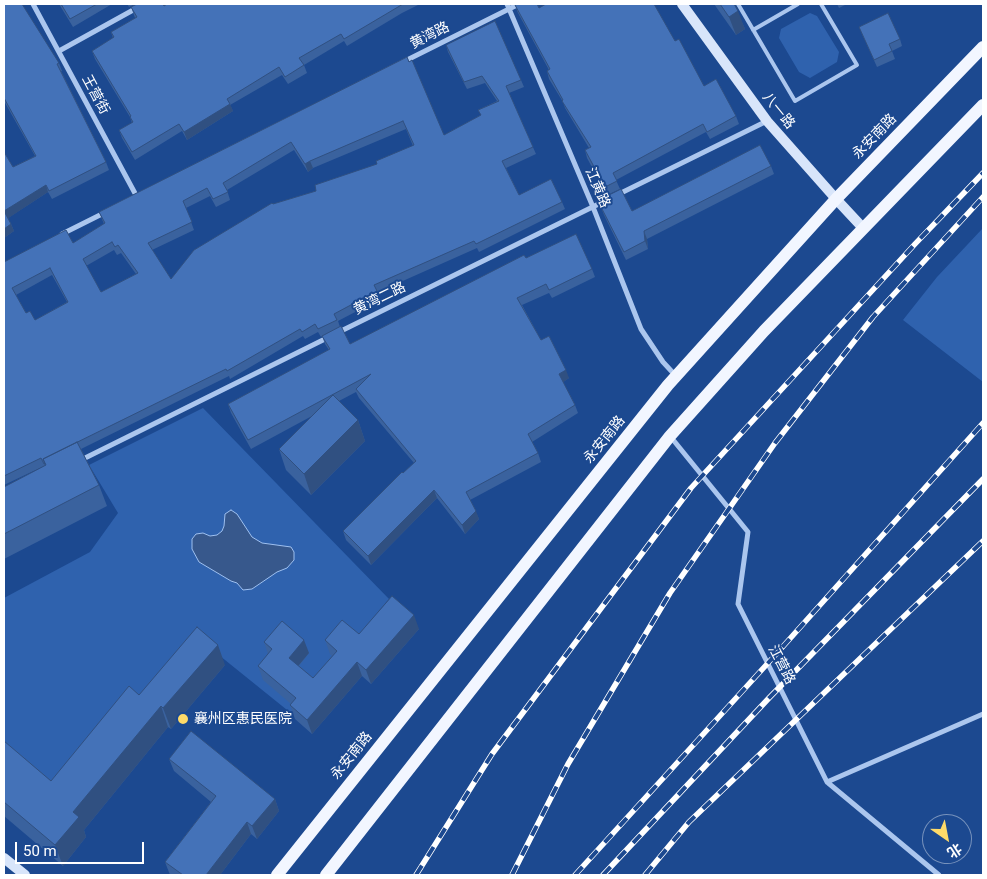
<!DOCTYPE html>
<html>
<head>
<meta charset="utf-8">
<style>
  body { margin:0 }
  #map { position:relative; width:987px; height:879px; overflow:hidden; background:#1c4990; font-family:Roboto,"Noto Sans SC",sans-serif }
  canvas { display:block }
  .frame { position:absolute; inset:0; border:5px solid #fff; pointer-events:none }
  .north { position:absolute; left:922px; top:814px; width:50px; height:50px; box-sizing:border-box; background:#1c4990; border:1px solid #7792bc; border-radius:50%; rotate:147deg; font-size:14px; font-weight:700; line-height:20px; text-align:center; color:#fff }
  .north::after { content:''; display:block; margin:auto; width:18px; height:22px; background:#feda69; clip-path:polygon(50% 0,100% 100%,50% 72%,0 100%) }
  .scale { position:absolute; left:15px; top:842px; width:129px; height:22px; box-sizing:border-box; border:2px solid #fff; border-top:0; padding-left:6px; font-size:15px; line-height:18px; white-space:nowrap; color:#fff; -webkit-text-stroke:4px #1c4990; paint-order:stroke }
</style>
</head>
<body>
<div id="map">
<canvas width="987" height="879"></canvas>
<div class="frame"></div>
<div class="north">北</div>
<div class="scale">50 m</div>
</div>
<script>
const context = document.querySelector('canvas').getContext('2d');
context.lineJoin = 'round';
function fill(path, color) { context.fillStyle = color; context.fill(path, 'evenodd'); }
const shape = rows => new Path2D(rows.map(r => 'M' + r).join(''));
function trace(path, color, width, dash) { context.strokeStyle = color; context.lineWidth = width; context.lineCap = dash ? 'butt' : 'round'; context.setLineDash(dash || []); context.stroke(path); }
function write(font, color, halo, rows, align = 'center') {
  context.font = font + ' Roboto,"Noto Sans SC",sans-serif'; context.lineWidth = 4; context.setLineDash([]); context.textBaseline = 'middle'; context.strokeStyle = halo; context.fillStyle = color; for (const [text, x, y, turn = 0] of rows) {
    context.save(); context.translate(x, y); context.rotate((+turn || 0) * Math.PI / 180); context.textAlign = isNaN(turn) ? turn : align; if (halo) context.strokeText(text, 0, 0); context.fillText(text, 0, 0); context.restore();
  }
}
fill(shape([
  [810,13,817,16,839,52,837,62,810,78,799,72,779,38,781,29],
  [983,228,983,382,903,320,937,277],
  [203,408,389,599,292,714,194,635,60,794,4,750,4,598,90,552,118,513,89,465]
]), '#2f62ae');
const water = shape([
  [231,510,237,514,252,537,262,543,291,547,294,552,294,560,287,568,277,572,252,589,243,590,237,583,231,581,199,562,192,549,192,539,196,534,203,533,210,536,217,535,222,531,224,526,225,514,231,510]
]);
fill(water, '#37588c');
trace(water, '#9ec0f0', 1);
trace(shape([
  [738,4,795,101,857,65,821,4],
  [753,30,798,4]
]), '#abc6ee', 4);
trace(shape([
  [33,4,137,197],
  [507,4,593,207,641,329,663,362,675,375],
  [59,51,144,4],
  [403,62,519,4],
  [62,234,106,212],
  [339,332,767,121],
  [670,436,748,532,738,604,827,782,939,875],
  [79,461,329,337],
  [827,782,983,714]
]), '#abc6ee', 5);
trace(shape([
  [682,4,767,121,836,199,863,228],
  [4,858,25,875]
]), '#d8e5fa', 10);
trace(shape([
  [277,875,668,385,836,199,983,47],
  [326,875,670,436,764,331,983,105]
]), '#f2f6ff', 12);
const rail = shape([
  [416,875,492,754,691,488,915,244,983,173],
  [512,875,568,764,670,593,775,443,873,317,983,197],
  [575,875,778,652,983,423],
  [603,875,769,698,983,479],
  [645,875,689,822,983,541]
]);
trace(rail, '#fff', 5.5);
trace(rail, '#1c4990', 4, [11]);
fill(shape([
  [4,4,59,63,62,71,61,71,106,162,109,170,52,199,48,192,8,218,11,224,14,231,4,238,4,152,13,167,35,156,4,101],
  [59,4,112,4,73,27],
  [127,4,135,4,129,7],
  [167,4,420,4,402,13,347,46,344,41,304,65,307,73,288,84,282,75,230,105,233,111,187,140,182,131,135,160,122,138,119,130,132,123,130,117,95,59,92,51,113,38,111,32,135,18,131,7,164,6],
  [714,4,734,4,745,29,736,35],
  [837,4,847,4,839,8],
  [515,5,539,8,675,41,704,86,736,116,739,124,710,139,706,132,616,180,620,189,607,195,587,158,585,150,589,148,565,108,563,102,549,79,547,71,549,70,518,13],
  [859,27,900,39,902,46,892,51,895,59,877,67],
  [446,45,521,80,524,87,509,93,536,154,506,168,519,195,562,202,565,209,479,252,477,248,378,292,380,299,338,321,340,327,350,344,526,258,592,269,595,277,552,298,549,293,522,305,541,340,569,378,563,382,575,405,578,413,532,442,538,453,541,462,470,500,479,519,465,534,437,498,371,565,346,540,343,531,414,463,359,398,356,392,339,401,358,420,365,441,311,495,286,470,279,449,312,416,251,449,231,413,228,404,329,350,325,344,322,336,321,337,318,332,305,339,303,336,230,379,229,376,81,449,99,485,107,506,4,559,4,487,44,466,4,485,4,262,73,243,104,224,99,212,407,57,444,135,481,115,478,110,497,101,485,83,467,89,448,52],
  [406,129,413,146,377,164,316,191,273,204,171,279,152,250,194,230,186,208,210,196,216,207,230,200,227,190,294,150,308,172,313,168],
  [114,250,117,255,121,253,136,274,101,292,86,266],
  [52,275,67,302,35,320,26,313,16,295],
  [771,166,774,174,647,239,648,249,626,260,604,215,601,207,611,202,609,195,632,211],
  [419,629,371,684,362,676,312,734,295,719,290,705,291,704,263,680,258,666,268,654,264,642,309,653,299,666,313,678,332,656,330,654,325,640,359,634],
  [225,665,171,729,168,727,84,830,86,837,63,866,4,816,4,741,51,781,139,695],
  [169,759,275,799,279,811,257,839,251,834,220,875,170,875,165,862,211,802,174,771]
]), '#3a629e');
fill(shape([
  [738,11,745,29,736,35,729,17],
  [230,104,233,111,187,140,184,132],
  [310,161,313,168,308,172,305,164],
  [46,185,48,192,7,219,4,211],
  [11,224,14,231,4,238,4,229],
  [644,231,647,239,648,249,645,241],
  [566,370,569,378,562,383,559,374],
  [358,420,365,441,311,495,304,474],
  [434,490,437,498,371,565,368,556],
  [476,511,479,519,465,534,462,525],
  [414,615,419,629,371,684,366,670],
  [304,640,309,653,294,671,289,658],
  [218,645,225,665,171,729,163,708],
  [357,662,362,676,312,734,307,720],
  [161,706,168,727,84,830,86,837,63,866,55,845,73,812],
  [275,799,279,811,257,839,252,826],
  [247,822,251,834,220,875,206,875]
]), '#305081');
const building = shape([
  [4,4,22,4,59,63,57,64,106,162,49,191,46,185,4,211,11,224,4,229,4,152,13,167,36,156,4,98,4,4],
  [61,4,97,4,70,19,61,4],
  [137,4,163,4,164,6,167,4,403,4,344,39,341,34,299,58,304,65,285,77,279,67,227,99,230,104,184,132,179,124,132,152,119,130,133,122,130,117,131,116,92,51,114,37,111,32,137,17,131,7,137,4],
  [517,4,537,4,539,8,546,4,654,4,675,41,679,39,704,86,716,79,736,116,707,132,703,124,613,173,617,181,605,187,585,150,591,147,562,101,563,100,547,71,550,69,515,5,517,4],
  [720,4,734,4,738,11,729,17,720,4],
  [888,13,900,39,889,44,892,51,874,60,859,27,888,13],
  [495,21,521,80,506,86,533,147,502,161,519,195,551,179,562,202,476,244,474,241,374,285,377,291,334,314,337,320,318,329,315,324,302,332,300,329,227,371,226,369,43,459,45,464,44,464,41,458,4,476,4,262,66,230,73,243,105,223,99,212,407,57,409,62,412,60,444,135,481,115,478,110,499,101,482,76,464,82,446,45,495,21],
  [403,121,414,145,376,161,377,164,315,185,316,191,273,204,272,203,194,250,171,279,148,243,192,222,183,201,207,188,213,199,228,192,223,183,291,142,305,164,310,161,403,121],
  [112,242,115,247,118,245,138,273,101,292,83,259,112,242],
  [50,268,68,302,35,320,30,311,26,313,12,288,50,268],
  [760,145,771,166,644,231,645,241,624,252,601,207,612,202,609,195,621,189,632,211,760,145],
  [576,234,592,269,549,290,546,284,517,298,541,340,549,336,566,370,559,374,575,405,528,434,538,453,466,492,476,511,462,525,434,490,368,556,343,531,402,472,403,473,416,461,356,389,371,374,248,440,228,404,330,349,322,336,341,326,350,344,524,255,526,258,576,234],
  [333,395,358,420,304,474,279,449,333,395],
  [77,442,99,485,4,534,4,487,46,465,43,459,77,442],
  [392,596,414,615,366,670,357,662,307,720,290,705,296,698,258,666,272,649,264,642,282,621,304,640,289,658,313,678,337,651,325,640,342,620,359,634,392,596],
  [197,627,218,645,163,708,161,706,73,812,79,817,55,845,4,802,4,741,51,781,129,686,139,695,197,627],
  [191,731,275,799,252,826,247,822,206,875,183,875,165,862,216,796,169,759,191,731]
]);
fill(building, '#4472b8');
trace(building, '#305081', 1);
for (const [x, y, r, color] of [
  [183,719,6,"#feda69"]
]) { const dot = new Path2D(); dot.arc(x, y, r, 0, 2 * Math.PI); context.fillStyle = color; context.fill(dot); trace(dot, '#1c4990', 2); }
write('14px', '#fff', '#1c4990', [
  ["黄湾路",430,36,-27],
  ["王营街",95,95,62],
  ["八一路",778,111,51],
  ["永安南路",875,137,-46],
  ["江黄路",597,188,67],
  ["黄湾二路",380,299,-26],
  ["永安南路",605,440,-51],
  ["江营路",781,665,63],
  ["永安南路",352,756,-51]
]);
write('14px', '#fff', '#1c4990', [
  ["襄州区惠民医院",194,719]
], 'left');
</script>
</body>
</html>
